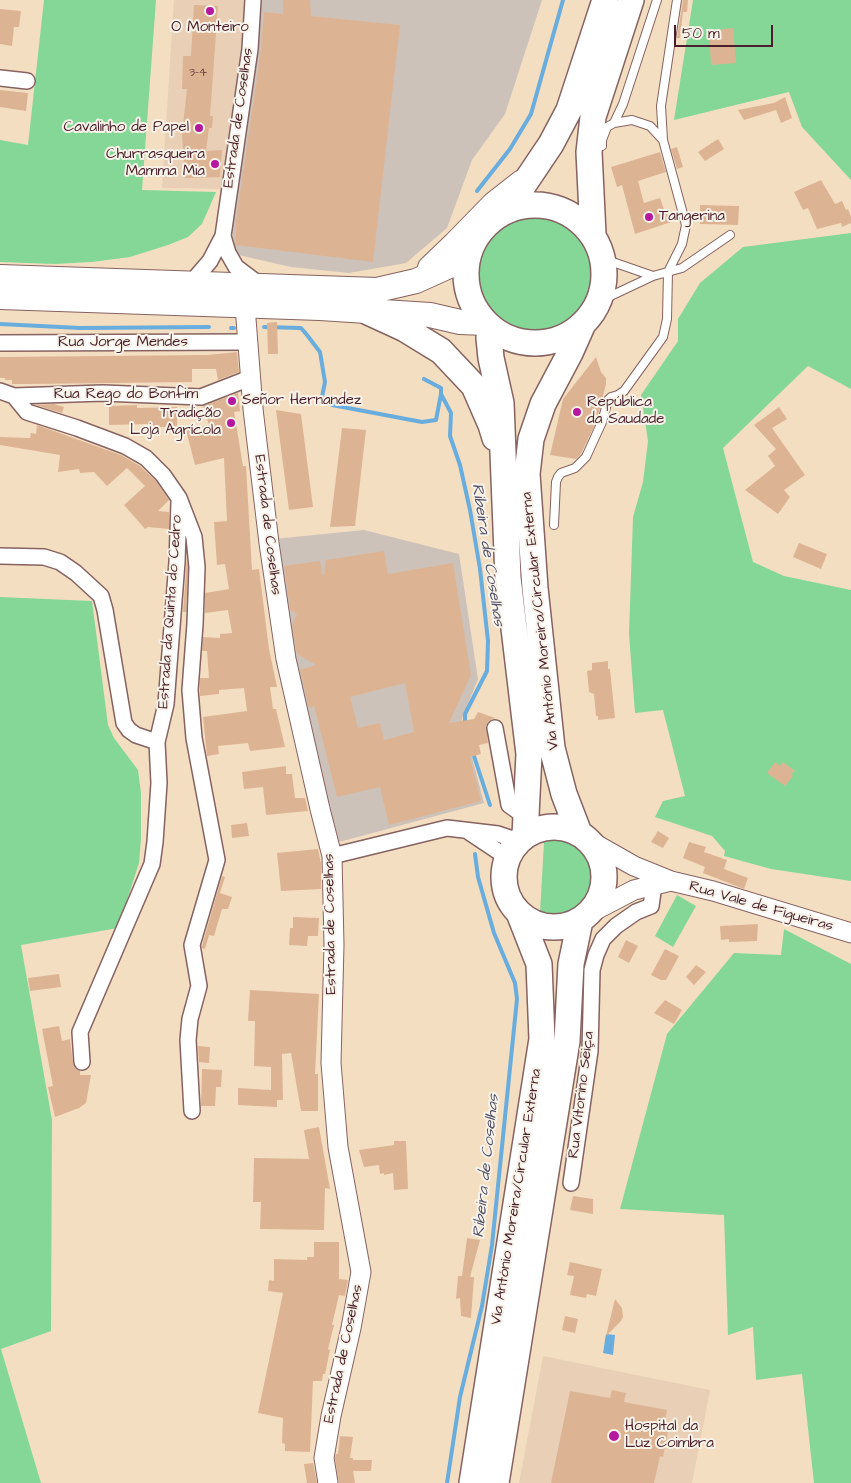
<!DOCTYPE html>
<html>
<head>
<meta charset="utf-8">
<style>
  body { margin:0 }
  #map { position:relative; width:851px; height:1483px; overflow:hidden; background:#f4dec1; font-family:"Architects Daughter",sans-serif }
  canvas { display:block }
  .scale { position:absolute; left:674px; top:25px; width:99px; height:22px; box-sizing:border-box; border:2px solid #4a1f2b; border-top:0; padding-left:6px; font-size:15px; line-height:18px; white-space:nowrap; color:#4a1f2b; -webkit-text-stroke:4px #f7f3e8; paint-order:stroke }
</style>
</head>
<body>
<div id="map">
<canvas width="851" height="1483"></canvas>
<div class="scale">50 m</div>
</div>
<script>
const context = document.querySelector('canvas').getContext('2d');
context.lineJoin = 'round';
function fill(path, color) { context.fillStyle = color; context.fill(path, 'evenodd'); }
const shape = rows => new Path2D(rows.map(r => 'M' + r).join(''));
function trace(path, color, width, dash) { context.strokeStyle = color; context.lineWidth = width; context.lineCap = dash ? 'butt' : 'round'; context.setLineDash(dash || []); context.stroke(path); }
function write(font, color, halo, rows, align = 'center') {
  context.font = font + ' "Architects Daughter",sans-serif'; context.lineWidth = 4; context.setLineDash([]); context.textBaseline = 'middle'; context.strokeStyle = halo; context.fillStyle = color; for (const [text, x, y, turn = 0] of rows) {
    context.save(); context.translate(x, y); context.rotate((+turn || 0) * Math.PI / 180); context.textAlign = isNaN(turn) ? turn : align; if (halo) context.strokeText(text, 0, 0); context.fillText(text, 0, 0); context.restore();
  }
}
fill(shape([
  [174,0,245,0,243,52,225,189,162,188],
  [543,1356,710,1390,692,1483,519,1483]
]), '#e8cfb5');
fill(shape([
  [262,0,542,0,505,114,472,160,447,228,406,263,349,273,291,267,234,254,232,220],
  [364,530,459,554,478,679,462,719,484,803,339,842,302,711,274,539]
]), '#cdc2b9');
fill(shape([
  [44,0,156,0,142,190,216,192,202,224,188,237,168,245,130,257,92,262,54,264,0,262,0,140,28,145],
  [693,0,851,0,851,180,802,127,789,92,674,120],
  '475 275a60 60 0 1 1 120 0a60 60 0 1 1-120 0Z',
  [851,233,851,389,808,366,723,448,753,562,784,576,851,590,851,881,771,869,724,856,725,851,712,836,655,817,663,801,685,796,663,710,635,713,629,634,633,517,643,482,648,441,641,395,678,341,678,319,700,283,743,247],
  [0,597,92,601,108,725,114,738,138,770,141,793,141,839,139,863,118,928,21,945,52,1120,51,1331,1,1349,41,1483,0,1483],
  [552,840,569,842,583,851,588,857,594,872,593,888,585,902,573,912,557,916,540,913,544,842],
  [677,895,696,906,673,947,655,936],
  [784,929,851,964,851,1483,814,1483,802,1374,756,1380,753,1327,728,1335,724,1215,620,1209,667,1034,734,953,781,955]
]), '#85d798');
fill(shape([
  [606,1334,615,1335,613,1355,603,1353]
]), '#68adde');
trace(shape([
  [477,191,510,149,531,114,563,0],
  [0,324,80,328,209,327],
  [264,327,301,328,307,335,320,352,325,382,322,397,332,405,422,422,436,420,441,394,441,388,424,379],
  [231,328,234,328],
  [441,394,451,413,450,436,460,465,470,510,480,569,488,641,487,671,465,714,465,724],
  [473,753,490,805],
  [447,1483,460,1397,482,1306,492,1245,517,999,515,983,494,933,478,877,475,854]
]), '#68adde', 4);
fill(shape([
  [283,0,310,0,311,16,400,25,373,262,236,245,236,221,260,57,264,12,283,14],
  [683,0,688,0,687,12,683,12,680,38,677,38],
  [194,5,218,6,210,116,213,116,212,128,209,128,206,151,222,150,220,177,185,178,182,135,187,89,182,89,183,56,191,56],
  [0,9,21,11,19,27,14,27,12,46,0,44],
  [733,28,736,63,711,65,709,31],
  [0,90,28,93,26,111,0,107],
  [785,97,792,118,781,123,776,110,744,120,738,110,774,103],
  [718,139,724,149,705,161,698,152],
  [677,147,683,167,677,169,671,149],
  [660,152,666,172,638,181,644,203,660,198,665,212,667,211,671,222,635,234,622,185,617,187,611,167],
  [821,180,835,204,842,201,846,210,848,209,851,217,851,223,842,227,841,223,817,229,808,208,803,210,794,192],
  [700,205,739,206,738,225,700,224],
  [277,322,278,354,268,354,267,323],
  [237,352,239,372,218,380,216,369,192,369,192,382,28,384,12,384,12,380,5,380,5,378,0,378,0,357,208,355],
  [596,357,601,372,606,378,606,384,597,420,581,454,576,459,550,455,563,399],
  [238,393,240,411,234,412,243,466,246,466,252,570,259,569,269,649,277,687,270,687,273,709,276,709,285,747,250,751,248,743,218,746,219,754,207,756,203,717,247,711,244,688,219,690,219,694,200,696,200,678,209,678,207,651,202,651,203,637,220,638,220,634,232,633,228,610,205,613,205,593,229,589,225,564,217,565,214,522,227,521,224,458,195,465,186,430,209,425,203,406],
  [54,404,64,407,62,413,35,405],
  [137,405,137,408,177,407,177,427,149,427,149,424,109,425,109,406],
  [779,407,787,419,772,428,805,475,784,490,790,497,778,514,745,490,775,466,768,456,776,449,754,425],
  [276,410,301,414,313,507,289,510],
  [37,425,121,455,140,466,156,481,169,500,158,511,169,512,169,529,148,527,145,529,124,505,145,486,127,468,107,486,94,472,80,473,79,469,58,472,60,455,0,445,0,437,30,438,31,433,36,434],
  [342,428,366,430,355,526,330,527],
  [799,543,827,554,821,569,793,557],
  [384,551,388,574,453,563,471,675,449,723,474,719,478,712,495,718,489,721,486,725,488,743,479,745,481,754,470,757,481,801,389,825,380,787,337,797,314,706,309,708,300,670,316,665,297,654,292,626,297,614,290,610,284,566,320,561,322,575,324,575,326,560],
  [405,683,414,732,384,740,380,723,358,728,350,697],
  [187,557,188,567,186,612,183,612],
  [608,661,608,669,610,669,615,718,598,720,598,716,596,716,594,694,589,692,587,671,592,670,592,663],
  [775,762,780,766,783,762,795,771,791,774,793,776,785,786,767,773],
  [286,766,286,774,292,774,295,798,305,798,308,811,266,815,263,787,244,789,242,772],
  [247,823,249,836,232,838,231,825],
  [658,831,669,838,663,848,651,842],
  [689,842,706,847,704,852,727,860,724,869,748,878,744,889,703,873,705,867,683,858],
  [318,849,321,863,321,889,281,891,277,853],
  [222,876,225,877,220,893,232,897,228,909,222,909,214,936,209,935,205,949,202,948,202,946],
  [293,917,319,918,318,936,308,936,307,946,289,945,290,928,293,928],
  [758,924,757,941,729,942,729,939,721,940,720,926],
  [626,940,638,946,629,963,618,957],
  [665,949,679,956,666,980,661,980,651,975],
  [696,965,706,972,694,985,686,977],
  [59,974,61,987,30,991,28,978],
  [250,990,319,994,315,1074,318,1074,318,1111,301,1111,291,1053,282,1054,283,1100,277,1100,277,1107,238,1105,238,1088,271,1090,271,1067,254,1066,255,1021,248,1021],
  [665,1000,682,1010,674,1024,654,1013],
  [59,1026,62,1041,70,1039,73,1063,75,1068,80,1071,80,1075,91,1075,86,1103,79,1108,55,1117,48,1087,53,1086,42,1029],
  [198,1046,210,1047,209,1063,199,1062],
  [202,1069,222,1070,221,1087,216,1087,215,1106,201,1106],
  [319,1127,330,1189,325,1188,324,1230,260,1229,261,1202,253,1202,254,1158,309,1159,304,1130],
  [394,1141,406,1141,408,1189,394,1190,393,1173,384,1175,384,1173,380,1174,379,1165,364,1167,359,1150,394,1145],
  [573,1196,593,1199,593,1214,570,1210],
  [467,1238,480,1240,470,1277,474,1277,471,1318,461,1316,460,1298,456,1299,458,1276,462,1276],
  [314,1242,339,1242,339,1279,348,1280,345,1296,339,1295,332,1325,334,1325,328,1349,330,1350,325,1374,323,1374,322,1381,313,1381,310,1452,285,1451,285,1444,282,1443,283,1418,258,1413,283,1293,268,1291,269,1280,274,1281,274,1259,307,1260,307,1257,314,1257],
  [570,1262,602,1269,596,1296,587,1294,586,1298,570,1295,574,1276,567,1275],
  [615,1299,622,1308,623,1317,621,1321,606,1336],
  [565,1316,578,1319,575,1333,562,1330],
  [612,1390,626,1393,624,1402,667,1410,663,1430,668,1431,663,1457,660,1456,654,1483,551,1483,570,1391,610,1398],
  [340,1436,353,1437,350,1458,353,1458,353,1460,372,1460,371,1471,353,1471,355,1483,339,1483,335,1458,336,1454,338,1454],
  [313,1463,317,1483,307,1483,304,1464]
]), '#ddb493');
const service = shape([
  [614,123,623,104,657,0],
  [602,146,602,140,607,127,614,123,632,120,650,126,663,140],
  [604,259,653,276],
  [600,301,653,276,682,268,730,235],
  [554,525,556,482,558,477,561,473,575,468,586,457,602,422,608,400,611,397,618,395,624,391,663,337,667,319,668,272,682,244,686,225,663,140,661,106,677,0]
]);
const minor = shape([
  [0,78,27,81],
  [223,236,228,253,236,267,260,285],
  [191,283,210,261,223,236,250,49,253,0],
  [0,343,247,342],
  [0,391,14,396,103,393,201,397,250,378],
  [14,396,27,412,77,428,125,446,146,458,163,475,179,498,194,537,197,567,195,624,190,690,194,738,217,860,192,945,199,986,190,1019,188,1040,192,1111],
  [0,556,44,557,60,562,76,573,101,596,105,610,124,723,129,730,136,735,157,742],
  [495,728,509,805,526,817],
  [469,832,508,858],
  [332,856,447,828,498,834,519,841],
  [82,1062,80,1032,152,864,155,842,159,783,157,742,166,704,177,562,179,502],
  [571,1183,590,1051,592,970,596,955,603,939,616,926,636,912,651,906,654,885]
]);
const tertiary = shape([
  [245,306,253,409,269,543,286,659,320,809,332,856,334,945,331,1063,338,1147,361,1272,351,1328,331,1416,324,1458,328,1483],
  [590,841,634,866,671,881,713,891,851,933],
  [590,913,634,890,671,881]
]);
const primary = shape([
  [430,268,455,244,494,204,522,182],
  [0,277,377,290,416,281,467,258],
  [0,297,320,308,430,315,460,322,485,323]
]);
const trunk = shape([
  '466 274a69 69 0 1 1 138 0a69 69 0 1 1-138 0Z',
  [506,211,551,144,569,110,605,0],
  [593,234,589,152,593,117,631,0],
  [368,312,405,329,441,351,474,386,491,425,495,438],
  [490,328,489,338,491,358,501,403,508,578,529,754,525,836],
  '504 877a50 50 0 1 1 100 0a50 50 0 1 1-100 0Z',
  [579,833,564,794,552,748,535,588,527,474,531,439,543,404,570,353,582,326],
  [472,1483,542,1039,539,964,519,913],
  [496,1483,567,1041,571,964,580,921]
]);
trace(service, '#866260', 10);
trace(minor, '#866260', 18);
trace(tertiary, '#866260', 21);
trace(primary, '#866260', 26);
trace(trunk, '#866260', 28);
trace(service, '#fff', 8);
trace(minor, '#fff', 15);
trace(tertiary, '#fff', 19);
trace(primary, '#fff', 24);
trace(trunk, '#fff', 25);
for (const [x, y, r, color] of [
  [210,11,5,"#b5179e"],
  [199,128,5,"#b5179e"],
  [215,164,5,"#b5179e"],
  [649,217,5,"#b5179e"],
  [232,401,5,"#b5179e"],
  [577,412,5,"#b5179e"],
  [231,423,5,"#b5179e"],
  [614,1436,6,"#b5179e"]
]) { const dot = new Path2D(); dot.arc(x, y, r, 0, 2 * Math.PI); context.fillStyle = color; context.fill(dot); trace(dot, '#f7f3e8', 2); }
write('12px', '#6f4445', null, [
  ["3-4",198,73]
]);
write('15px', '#4a1f2b', '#f7f3e8', [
  ["O Monteiro",210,28,"center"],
  ["Cavalinho de Papel",189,128,"right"],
  ["Churrasqueira",205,155,"right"],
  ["Mamma Mia",205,172,"right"],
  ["Tangerina",659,217],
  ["Señor Hernandez",242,401],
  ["República",587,403],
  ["da Saudade",587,420],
  ["Tradição",221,414,"right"],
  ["Loja Agrícola",221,431,"right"],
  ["Hospital da",625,1427],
  ["Luz Coimbra",625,1444]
], 'left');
write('15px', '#4a1f2b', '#f7f3e8', [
  ["Estrada de Coselhas",239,118,-82],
  ["Rua Jorge Mendes",123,343],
  ["Rua Rego do Bonfim",126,395],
  ["Estrada de Coselhas",267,525,83],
  ["Estrada da Quinta do Cedro",171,612,-86],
  ["Via António Moreira/Circular Externa",541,621,-96],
  ["Rua Vale de Figueiras",761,907,16],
  ["Estrada de Coselhas",331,924,-91],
  ["Rua Vitorino Seiça",582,1095,-83],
  ["Via António Moreira/Circular Externa",517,1197,-81],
  ["Estrada de Coselhas",344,1354,-78]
]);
write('italic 16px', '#54516a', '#f7f3e8', [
  ["Ribeira de Coselhas",487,555,81],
  ["Ribeira de Coselhas",487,1166,-84]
]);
</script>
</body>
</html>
